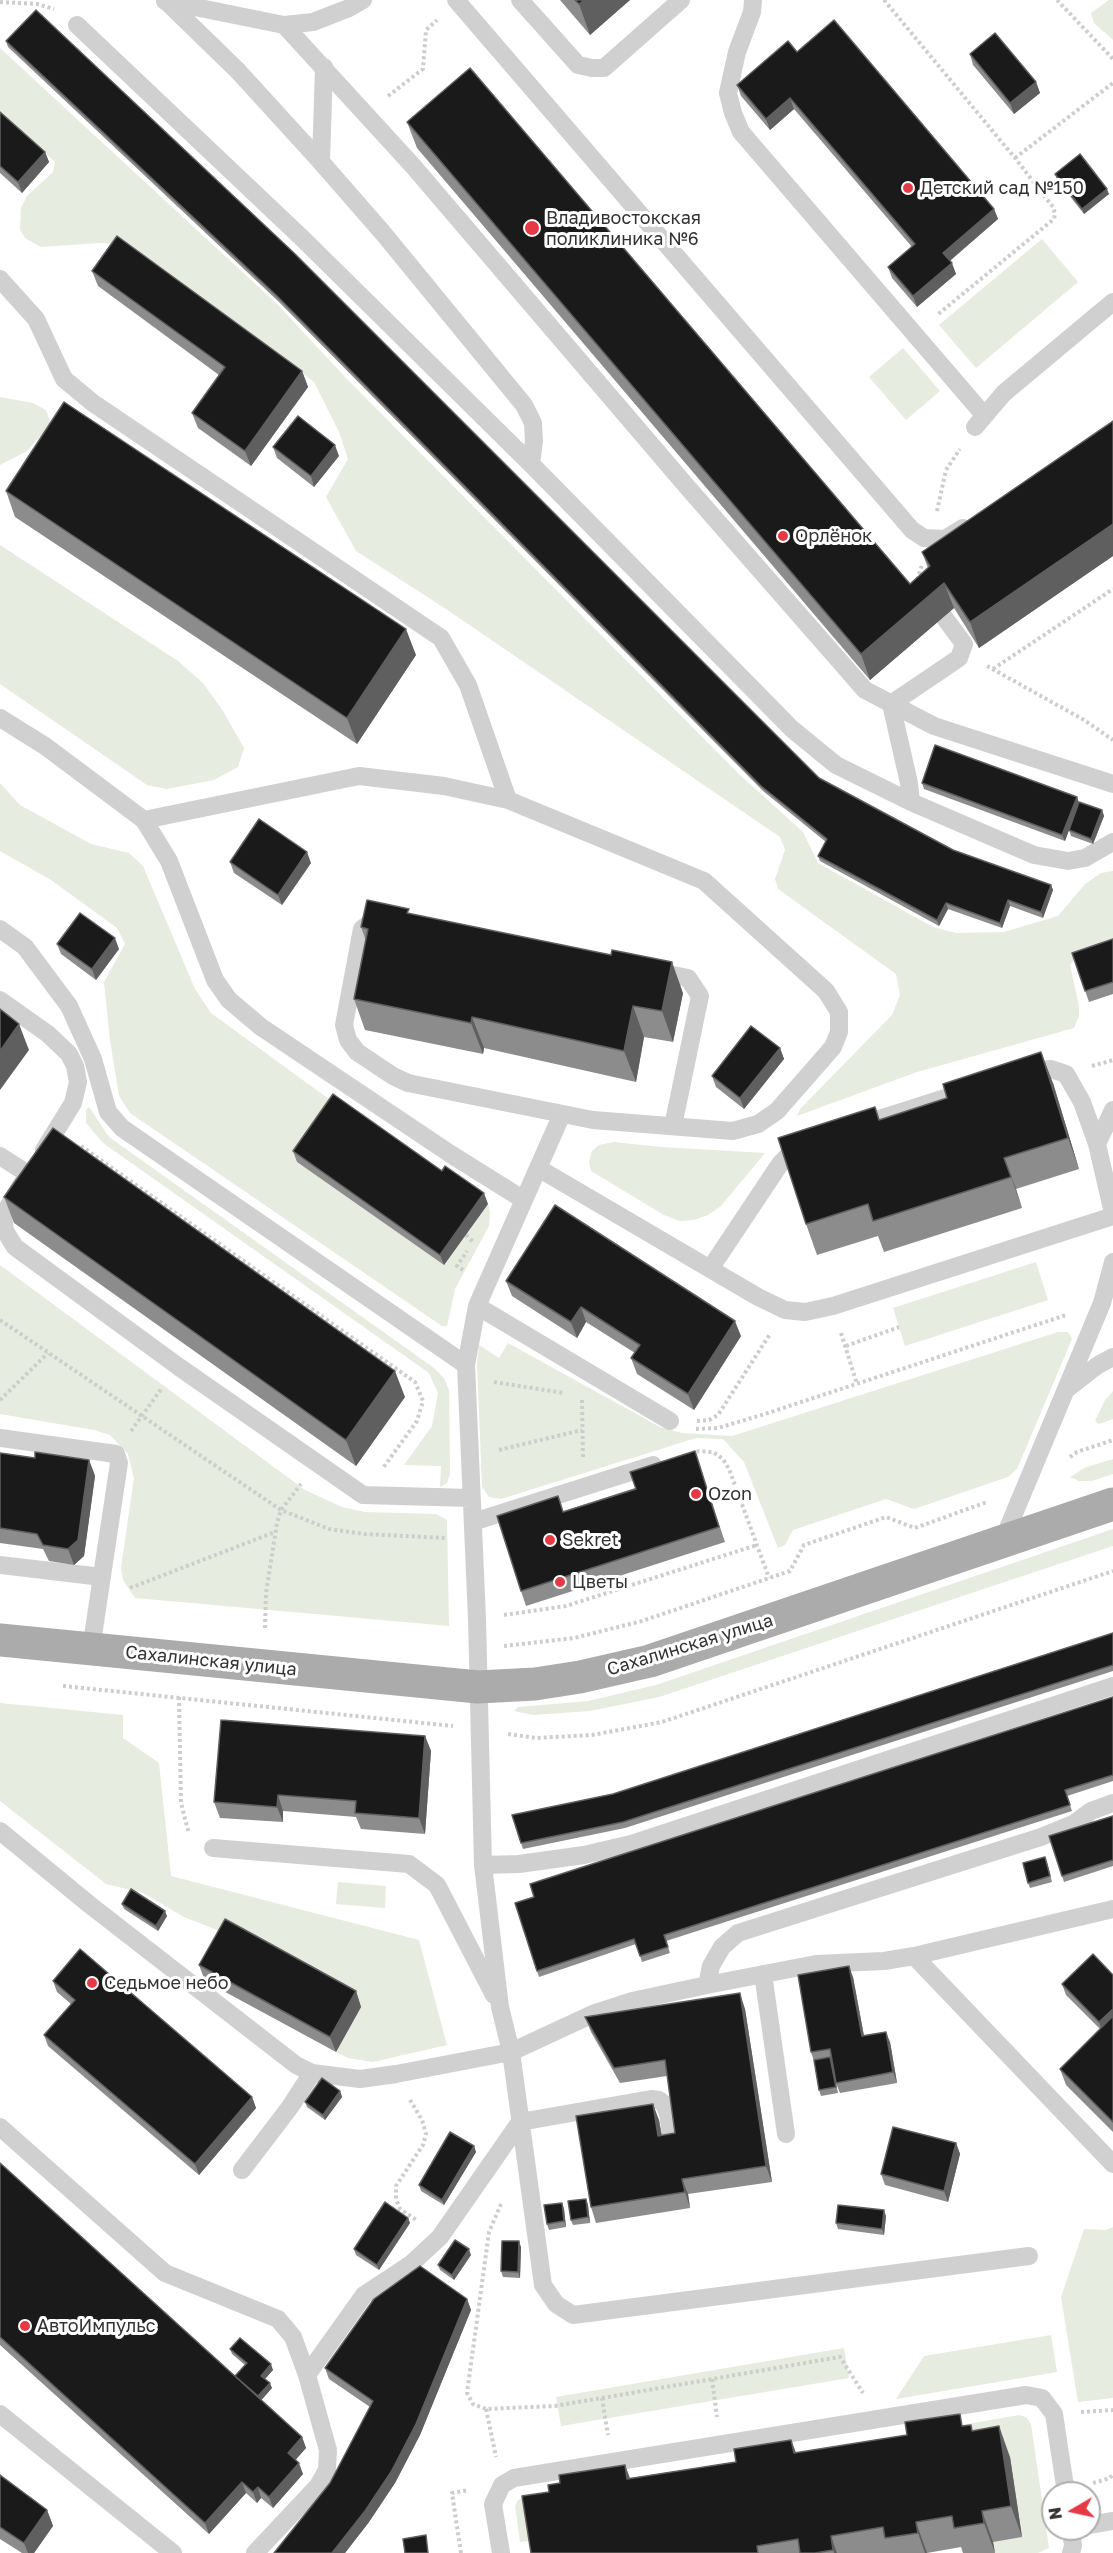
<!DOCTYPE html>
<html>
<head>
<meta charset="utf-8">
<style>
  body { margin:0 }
  #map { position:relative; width:1113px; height:2553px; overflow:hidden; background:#fff; font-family:"Golos Text",sans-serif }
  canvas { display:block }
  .north { position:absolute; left:1041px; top:2481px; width:60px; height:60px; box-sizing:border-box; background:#fff; border:2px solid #adadad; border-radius:50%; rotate:261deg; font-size:16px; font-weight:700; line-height:24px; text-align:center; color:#333 }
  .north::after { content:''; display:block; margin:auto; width:21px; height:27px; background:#e63946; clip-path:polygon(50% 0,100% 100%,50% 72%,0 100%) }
</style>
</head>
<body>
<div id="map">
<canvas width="1113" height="2553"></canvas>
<div class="north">N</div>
</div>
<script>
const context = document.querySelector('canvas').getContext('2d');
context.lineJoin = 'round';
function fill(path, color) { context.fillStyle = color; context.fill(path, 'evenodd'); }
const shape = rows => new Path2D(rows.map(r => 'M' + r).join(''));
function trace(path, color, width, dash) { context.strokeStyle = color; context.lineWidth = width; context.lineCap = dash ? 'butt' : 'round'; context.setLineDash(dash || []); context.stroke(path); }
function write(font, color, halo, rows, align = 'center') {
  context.font = font + ' "Golos Text",sans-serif'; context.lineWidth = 6; context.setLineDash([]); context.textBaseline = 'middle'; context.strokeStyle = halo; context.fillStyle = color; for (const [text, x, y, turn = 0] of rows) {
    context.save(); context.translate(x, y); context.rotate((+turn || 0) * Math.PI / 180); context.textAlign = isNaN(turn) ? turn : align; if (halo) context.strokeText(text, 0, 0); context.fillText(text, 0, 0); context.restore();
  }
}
fill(shape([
  [1109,0,1113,0,1113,40,1094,23,1091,13],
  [0,48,277,304,346,378,738,773,803,832,818,863,933,927,956,933,1004,932,1058,916,1085,884,1101,873,1113,871,1113,944,1078,956,1070,965,1079,1006,1079,1016,1074,1028,917,1072,797,1116,800,1109,892,1015,900,995,896,974,778,889,775,879,785,850,780,837,446,609,356,551,326,497,348,459,339,432,314,382,124,244,99,243,41,247,25,238,20,230,21,208,27,196,53,172,55,162,0,113],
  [1042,239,1078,282,976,368,939,325],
  [903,348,940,391,906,420,869,377],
  [0,397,33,403,46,410,51,424,27,451,0,465],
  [0,545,178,661,203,683,223,711,244,748,238,767,214,780,167,789,147,785,0,684],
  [0,783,20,805,91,844,129,853,143,866,195,989,211,1013,337,1105,297,1162,444,1265,488,1204,490,1212,489,1226,455,1289,447,1326,442,1326,130,1113,119,1096,110,1040,104,982,125,944,117,928,51,880,0,851],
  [89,1107,109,1137,434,1368,444,1378,449,1390,450,1474,447,1483,440,1487,441,1466,404,1465,432,1426,438,1393,429,1373,103,1143,86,1123,86,1110],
  [614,1142,661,1147,765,1153,721,1206,708,1215,694,1220,679,1221,664,1215,591,1171,589,1162,592,1151,599,1145],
  [1036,1262,1048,1300,905,1346,893,1308],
  [0,1265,305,1490,342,1507,365,1512,436,1514,447,1520,449,1626,135,1598,123,1580,121,1567,134,1478,128,1454,110,1435,94,1430,0,1414],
  [1058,1332,1068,1332,1072,1339,1017,1469,1008,1477,914,1509,886,1499,793,1530,785,1545,778,1548,744,1462,723,1439,696,1438,501,1499,489,1497,482,1487,477,1363,479,1345,499,1358,508,1343,660,1427,682,1433,732,1436],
  [1113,1391,1113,1419,1099,1424,1095,1421,1105,1400],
  [1113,1459,1113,1474,1092,1481,1079,1481,1070,1477,1086,1467],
  [1113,1529,1113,1546,659,1697,590,1711,533,1715,514,1711,518,1707,588,1701,656,1685],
  [0,1703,123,1715,123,1738,159,1763,171,1876,419,1940,447,2045,373,2062,348,2058,336,2052,361,2006,230,1935,184,1917,143,1893,106,1884,0,1801],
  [338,1882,386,1886,385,1908,336,1904],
  [1113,2227,1113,2398,1078,2402,1061,2297,1084,2229,1105,2230],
  [1051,2335,1057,2372,896,2399,924,2356],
  [844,2348,849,2378,561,2426,556,2397],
  [1019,2415,1026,2417,1031,2424,1049,2548,1038,2553,995,2553,962,2425],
  [524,2497,536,2540,520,2542,515,2506,518,2500]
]), '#e6ecdf');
trace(shape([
  [884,0,1015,158,1053,207,1055,214,1054,219,937,315],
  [1057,0,1113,59],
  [0,2,37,4,54,9],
  [388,96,423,69,426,30,437,20],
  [1015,158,1113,83],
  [937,511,946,470,960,449],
  [917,580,922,565],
  [987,666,1084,720,1113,740],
  [993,669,1113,589],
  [1092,1066,1113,1060],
  [81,1146,415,1382,423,1401,417,1421,383,1468],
  [466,1235,473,1242],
  [463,1270,457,1266,467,1251],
  [0,1320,281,1510,329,1529,364,1534,445,1538],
  [841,1333,857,1384],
  [846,1346,899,1327],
  [494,1382,564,1393],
  [0,1400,48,1353],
  [582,1400,583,1459],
  [697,1421,709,1420,718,1415,770,1334],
  [696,1429,718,1428,765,1414,1066,1315],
  [131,1431,162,1388],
  [499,1450,582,1430],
  [691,1454,699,1451,713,1452,723,1459,729,1469,769,1578],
  [1070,1457,1077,1452,1113,1440],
  [130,1588,275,1532],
  [504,1615,566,1606,757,1545],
  [265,1628,266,1593,277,1523,281,1510,301,1484],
  [504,1646,574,1638,642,1621,790,1571,804,1545,886,1517,915,1528,987,1502],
  [63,1686,453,1726],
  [179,1697,181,1803,189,1834],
  [508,1734,536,1738,592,1735,662,1722,1113,1571],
  [410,2100,422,2120,426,2134,423,2145,396,2186,396,2199,400,2209,418,2221],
  [501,2204,489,2232,467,2393,473,2404,486,2409,555,2406,602,2398,608,2435],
  [712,2379,717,2417],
  [602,2398,840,2357,863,2393],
  [486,2409,496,2457],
  [1081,2412,1113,2410],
  [1093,2483,1110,2478,1113,2474],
  [461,2553,452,2493,469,2490]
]), '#cdcdcd', 4, [3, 3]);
trace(shape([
  [165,0,238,71,321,162],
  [456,0,912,530,924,538,945,539,963,528],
  [520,0,578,65,592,68,604,68,681,0],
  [753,0,752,12,737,52,728,93,733,113,741,132,984,415],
  [165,1,284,25,313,22,349,8,363,0],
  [77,25,303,239,531,464,792,729,836,765,911,802,1034,855,1068,861,1085,858,1113,842],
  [284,25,413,166,689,489,865,690,934,726,1113,784],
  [324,67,321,162,383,233,524,405,533,423,534,441,531,464],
  [0,279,36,319,64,379,93,403,441,638,468,685,508,800],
  [975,427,1004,393,1113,302],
  [0,718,45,746,144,820,169,861,215,980,229,1000,261,1027,452,1155,524,1200],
  [911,802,909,783,891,704,959,658,964,644,944,617],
  [144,820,359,776,444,786,508,800,704,881,826,991,839,1012,839,1032,833,1047,777,1111,758,1124,733,1131,593,1120,408,1083,393,1076,357,1052,348,1040,344,1025,362,929,375,919,382,919],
  [0,929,25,947,69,1006,93,1059,108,1112,122,1128,466,1365],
  [653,971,688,978,700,996,673,1126],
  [0,1000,48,1034,69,1054,75,1066,78,1082,73,1103,44,1150],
  [1025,1073,1051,1069,1066,1074,1082,1102,1097,1144],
  [1113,1110,1097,1144,1113,1213],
  [562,1114,477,1306,466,1365,477,1619,483,1865,500,2007,511,2052,543,2285,556,2304,573,2315,1029,2256],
  [857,1126,970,1090],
  [0,1156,28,1174,3,1215,5,1231,15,1247,179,1367,363,1495,471,1498],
  [538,1168,758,1297,785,1310,805,1312,833,1306,1113,1216],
  [710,1269,780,1164,792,1151,802,1145],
  [477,1306,670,1421],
  [1067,1389,1098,1365,1113,1357],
  [0,1438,116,1454,119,1463,91,1649],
  [473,1522,653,1465],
  [1003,1540,1102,1303,1113,1262],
  [0,1565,102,1577],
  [0,1831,90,1905,296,2065,312,2073,360,2079,396,2074,511,2052,595,2013,632,2001,707,1985,711,1966,722,1947,738,1933,1041,1837,1075,1823,1091,1811,1113,1803],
  [213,1848,409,1864,437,1885,494,1995],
  [483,1865,519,1864,584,1855,631,1844,1113,1686],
  [914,1956,1113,2164],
  [763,1974,786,2134],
  [707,1985,816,1964,884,1961,914,1956,1113,1909],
  [0,2127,165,2273,278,2319,293,2337,307,2375,328,2450,327,2470,318,2486,255,2553],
  [242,2170,290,2107,312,2073],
  [307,2375,364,2295,411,2264,440,2237,520,2122,651,2099,659,2100,664,2104,668,2114,672,2140],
  [0,2414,173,2553],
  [1089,2525,1113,2521],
  [501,2553,493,2504,502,2485,514,2478,1026,2395,1042,2398,1054,2414,1066,2493],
  [1071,2553,1073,2546,1071,2529]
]), '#d0d0d0', 18);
trace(shape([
  [0,1640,478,1687,535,1684,580,1677,650,1661,1113,1504]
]), '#ababab', 33);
fill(shape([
  [560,0,630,0,590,35],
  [6,41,819,778,953,850,1051,885,1053,890,1043,918,1010,906,1002,928,948,909,939,926,820,861,818,856,826,842,763,791,279,302,8,47],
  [797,52,994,209,998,219,950,261,956,274,917,307,892,278,888,267,912,247,794,109,770,130,741,96,737,85],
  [970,54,1036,82,1040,93,1014,114,973,65],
  [0,112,45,152,49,162,22,193,0,173],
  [407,122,910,584,928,568,922,552,1113,421,1113,556,979,648,954,608,870,680,417,148],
  [1055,174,1109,194,1084,214,1057,180],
  [92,271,302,371,308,387,251,466,198,428,192,413,219,375,98,286],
  [273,447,339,456,314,487,277,458],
  [6,491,416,655,357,744,15,517],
  [922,783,1077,797,1079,803,1065,841,924,789],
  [1102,810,1104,816,1093,844,1071,836,1069,830],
  [230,862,311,863,282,905,234,873],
  [411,914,683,993,673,1042,644,1037,636,1082,484,1048,483,1054,365,1030,354,999,366,941,361,927],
  [1113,939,1113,994,1089,1002,1072,953],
  [57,944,119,949,96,980,61,954],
  [780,1048,784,1059,744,1109,716,1087,712,1076],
  [1053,1083,1079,1169,1016,1189,1022,1208,884,1252,878,1236,817,1255,806,1224,879,1120],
  [293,1151,488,1204,444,1265,297,1162],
  [4,1197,405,1397,356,1466,14,1223],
  [506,1281,741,1336,694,1410,637,1374,631,1358,635,1353,586,1322,577,1338,512,1296],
  [0,1453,35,1458,89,1460,95,1476,84,1556,74,1565,49,1561,43,1549,0,1543],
  [700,1467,725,1542,526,1606,521,1591,564,1511],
  [1113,1633,1113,1671,625,1828,523,1849,512,1815,613,1794],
  [1113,1697,1113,1781,1067,1796,1072,1811,666,1941,670,1953,642,1962,636,1944,539,1977,515,1903],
  [425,1736,431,1751,425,1834,361,1829,356,1817,283,1811,283,1822,220,1818,214,1802],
  [1113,1816,1113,1866,1064,1882,1049,1836],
  [1047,1862,1052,1882,1030,1888,1028,1883],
  [122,1904,167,1916,158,1931,124,1909],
  [199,1965,356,1991,361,2007,336,2052,205,1981],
  [1113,1975,1113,2132,1066,2085,1060,2069,1100,2029,1066,1995,1062,1984],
  [853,1977,864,2036,890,2042,897,2083,840,2093,836,2083,838,2093,821,2096,819,2090,814,2061,811,2052],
  [53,1981,252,2097,256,2108,199,2175,48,2046,44,2035,71,2004,57,1992],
  [745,2009,772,2182,688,2194,690,2208,596,2223,591,2207,659,2120,662,2135,675,2133,667,2076,620,2083,591,2032,585,2017],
  [340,2091,342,2097,325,2120,307,2107,305,2102],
  [956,2143,960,2154,948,2202,885,2185,881,2174],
  [474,2146,476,2152,444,2205,421,2191,419,2185],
  [0,2163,235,2376,245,2365,232,2354,230,2349,273,2370,265,2379,272,2388,261,2400,302,2437,306,2448,295,2460,303,2474,273,2508,261,2498,257,2503,246,2493,209,2534,0,2345],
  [586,2199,588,2205,590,2223,573,2225,571,2220],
  [562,2203,564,2209,566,2227,549,2230,547,2224],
  [886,2216,884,2235,838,2229,836,2223],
  [408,2218,410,2223,379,2270,356,2255,354,2249],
  [521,2247,520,2278,503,2277,501,2271],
  [471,2255,454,2280,440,2270,438,2265],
  [467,2299,471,2310,420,2435,395,2483,369,2522,345,2553,274,2553,330,2483,370,2407,329,2379,325,2368],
  [964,2426,973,2430,1010,2457,1022,2537,993,2542,995,2553,963,2553,961,2547,927,2553,531,2553,549,2492,625,2465,630,2478,736,2462,791,2440,796,2453],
  [0,2475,47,2510,53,2526,34,2553,22,2553,0,2539]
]), '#8c8c8c');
fill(shape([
  [584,0,630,0,590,35,579,4],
  [1036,82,1040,93,1014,114,1010,103],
  [790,98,794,109,770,130,766,119],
  [45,152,49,162,22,193,18,182],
  [1107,189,1109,194,1084,214,1082,209],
  [994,209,998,219,947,263,943,253],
  [952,263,956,274,917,307,913,296],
  [302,371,308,387,251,466,245,451],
  [335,445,339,456,314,487,311,476],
  [1113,524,1113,556,979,648,970,622],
  [944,583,954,608,870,680,861,654],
  [406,629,416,655,357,744,347,718],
  [1077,797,1079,803,1065,841,1062,835],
  [1102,810,1104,816,1093,844,1091,839],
  [307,852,311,863,282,905,278,895],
  [1051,885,1053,890,1043,918,1041,912],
  [1008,900,1010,906,1002,928,1000,923],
  [946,903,948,909,939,926,937,920],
  [115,938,119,949,96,980,92,969],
  [672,962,683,993,673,1042,662,1011],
  [633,1006,644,1037,636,1082,624,1051],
  [472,1017,484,1048,483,1054,471,1023],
  [19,1024,29,1050,0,1090,0,1051],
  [780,1048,784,1059,744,1109,740,1098],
  [1041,1052,1053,1083,1079,1169,1068,1138],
  [1004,1158,1016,1189,1022,1208,1011,1177],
  [484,1193,488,1204,444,1265,440,1255],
  [581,1307,586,1322,577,1338,571,1322],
  [735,1321,741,1336,694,1410,688,1394],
  [395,1371,405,1397,356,1466,346,1440],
  [89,1460,95,1476,84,1556,74,1565,68,1549],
  [425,1736,431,1751,425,1834,419,1818],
  [278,1795,283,1811,283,1822,277,1807],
  [165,1911,167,1916,158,1931,156,1926],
  [849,1966,853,1977,866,2047,862,2036],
  [356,1991,361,2007,336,2052,330,2037],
  [740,1993,745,2009,772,2182,766,2166],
  [1113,2009,1113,2023,1103,2033,1099,2022],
  [886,2032,890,2042,897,2083,893,2072],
  [340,2091,342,2097,325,2120,323,2115],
  [252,2097,256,2108,199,2175,195,2164],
  [653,2104,659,2120,664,2152,658,2136],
  [956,2143,960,2154,948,2202,944,2191],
  [474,2146,476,2152,444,2205,442,2200],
  [682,2179,688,2194,690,2208,685,2192],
  [586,2199,588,2205,590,2223,588,2217],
  [562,2203,564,2209,566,2227,564,2221],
  [884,2210,886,2216,884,2235,882,2229],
  [408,2218,410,2223,379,2270,377,2265],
  [519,2241,521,2247,520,2278,518,2272],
  [469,2249,471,2255,454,2280,452,2275],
  [467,2299,471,2310,420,2435,395,2483,369,2522,345,2553,332,2553],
  [271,2364,273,2370,263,2381,261,2376],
  [270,2383,272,2388,258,2404,256,2398],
  [999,2426,1010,2457,1022,2537,1011,2506],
  [302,2437,306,2448,292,2464,288,2453],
  [791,2440,803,2471,794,2453],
  [299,2463,303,2474,273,2508,269,2497],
  [625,2465,636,2496,627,2479],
  [242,2482,246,2493,209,2534,205,2523],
  [258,2487,261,2498,257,2503,253,2492],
  [47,2510,53,2526,34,2553,28,2553,24,2543],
  [982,2511,993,2542,995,2553,984,2523],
  [916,2522,927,2553,925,2553,918,2533],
  [831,2536,837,2553,834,2553,833,2550]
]), '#5f5f5f');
const building = shape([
  [575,0,584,0,579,4,575,0],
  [36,10,294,253,819,778,953,850,1051,885,1041,912,1008,900,1000,923,946,903,937,920,818,856,827,839,761,786,277,296,6,41,36,10],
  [834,20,994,209,943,253,952,263,913,296,888,267,915,244,790,98,766,119,737,85,788,41,797,52,834,20],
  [995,33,1036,82,1010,103,970,54,995,33],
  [470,68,910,584,930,566,922,552,1113,421,1113,524,970,622,944,583,861,654,407,122,470,68],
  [0,112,45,152,18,182,0,166,0,112],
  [1080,154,1107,189,1082,209,1055,174,1080,154],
  [117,236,302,371,245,451,192,413,225,367,92,271,117,236],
  [64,402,406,629,347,718,6,491,64,402],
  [298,416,335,445,311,476,273,447,298,416],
  [935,745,1077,797,1062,835,922,783,935,745],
  [1079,802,1102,810,1091,839,1069,830,1079,802],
  [259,819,307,852,278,895,230,862,259,819],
  [367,900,409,909,407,913,611,955,612,950,672,962,662,1011,633,1006,624,1051,472,1017,471,1023,354,999,368,929,361,927,367,900],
  [80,913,115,938,92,969,57,944,80,913],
  [1113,939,1113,982,1085,991,1072,953,1113,939],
  [0,1009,19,1024,0,1051,0,1009],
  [751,1026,780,1048,740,1098,712,1076,751,1026],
  [1041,1052,1068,1138,1004,1158,1011,1177,873,1221,868,1204,806,1224,778,1138,875,1107,879,1120,947,1098,943,1084,1041,1052],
  [333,1094,442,1171,445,1166,484,1193,440,1255,293,1151,333,1094],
  [53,1128,395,1371,346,1440,4,1197,53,1128],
  [555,1205,735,1321,688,1394,631,1358,640,1345,581,1307,571,1322,506,1281,555,1205],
  [695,1451,719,1527,521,1591,497,1516,558,1496,563,1512,636,1489,630,1472,695,1451],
  [35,1452,89,1460,78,1540,68,1549,43,1545,37,1534,0,1528,0,1453,35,1458,35,1452],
  [1113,1633,1113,1665,623,1822,521,1843,512,1815,613,1794,1113,1633],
  [1113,1697,1113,1775,1065,1790,1070,1805,664,1935,668,1947,640,1956,634,1939,537,1971,515,1903,534,1897,530,1884,1113,1697],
  [221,1720,425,1736,419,1818,355,1813,356,1801,278,1795,277,1807,214,1802,221,1720],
  [1113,1816,1113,1860,1062,1876,1049,1836,1113,1816],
  [1045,1857,1050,1876,1028,1883,1023,1863,1045,1857],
  [131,1889,165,1911,156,1926,122,1904,131,1889],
  [225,1919,356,1991,330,2037,199,1965,225,1919],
  [80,1949,252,2097,195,2164,44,2035,75,2000,53,1981,80,1949],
  [1093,1954,1113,1975,1113,2009,1099,2022,1062,1984,1093,1954],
  [849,1966,862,2036,886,2032,893,2072,836,2083,830,2049,811,2052,798,1975,849,1966],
  [740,1993,766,2166,682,2179,685,2192,591,2207,576,2116,653,2104,658,2136,675,2133,665,2060,614,2068,585,2017,740,1993],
  [1113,2016,1113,2122,1060,2069,1113,2016],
  [830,2057,836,2087,819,2090,814,2060,830,2057],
  [322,2078,340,2091,323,2115,305,2102,322,2078],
  [893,2127,956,2143,944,2191,881,2174,893,2127],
  [450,2132,474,2146,442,2200,419,2185,450,2132],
  [0,2163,302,2437,288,2453,299,2463,269,2497,258,2487,253,2492,242,2482,205,2523,0,2337,0,2163],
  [586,2199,588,2217,571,2220,568,2201,586,2199],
  [385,2202,408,2218,377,2265,354,2249,385,2202],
  [562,2203,564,2221,547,2224,544,2205,562,2203],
  [838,2205,884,2210,882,2229,836,2223,838,2205],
  [455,2240,469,2249,452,2275,438,2265,455,2240],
  [502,2241,519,2241,518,2272,501,2271,502,2241],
  [420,2266,467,2299,416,2424,391,2472,365,2511,332,2553,274,2553,330,2483,373,2401,325,2368,374,2299,420,2266],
  [240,2338,271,2364,261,2376,270,2383,258,2396,235,2376,247,2363,230,2349,240,2338],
  [960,2414,962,2426,971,2425,972,2431,999,2426,1011,2506,982,2511,984,2523,954,2528,952,2516,916,2522,918,2533,885,2538,883,2527,831,2536,833,2550,815,2553,800,2553,798,2539,757,2546,758,2553,531,2553,522,2496,549,2492,548,2485,560,2483,559,2475,625,2465,627,2479,736,2462,734,2449,791,2440,794,2453,907,2435,905,2422,960,2414],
  [0,2475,47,2510,24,2543,0,2527,0,2475],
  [426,2535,428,2553,405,2553,403,2539,426,2535]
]);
fill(building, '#1a1a1a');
trace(building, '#5f5f5f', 1.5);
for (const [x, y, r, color] of [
  [908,188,6,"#e63946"],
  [532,228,8,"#e63946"],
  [783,536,6,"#e63946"],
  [696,1494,6,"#e63946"],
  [550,1540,6,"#e63946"],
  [560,1582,6,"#e63946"],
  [92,1983,6,"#e63946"],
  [25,2326,6,"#e63946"]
]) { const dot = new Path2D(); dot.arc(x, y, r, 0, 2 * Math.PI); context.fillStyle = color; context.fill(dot); trace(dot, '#fff', 2); }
write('18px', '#333', '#fff', [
  ["Детский сад №150",920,188],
  ["Владивостокская",546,218],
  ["поликлиника №6",546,239],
  ["Орлёнок",795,536],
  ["Ozon",708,1494],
  ["Sekret",562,1540],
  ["Цветы",572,1582],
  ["Седьмое небо",104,1983],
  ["АвтоИмпульс",37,2326]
], 'left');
write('18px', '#333', '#fff', [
  ["Сахалинская улица",690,1645,-17],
  ["Сахалинская улица",211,1661,6]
]);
</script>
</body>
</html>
